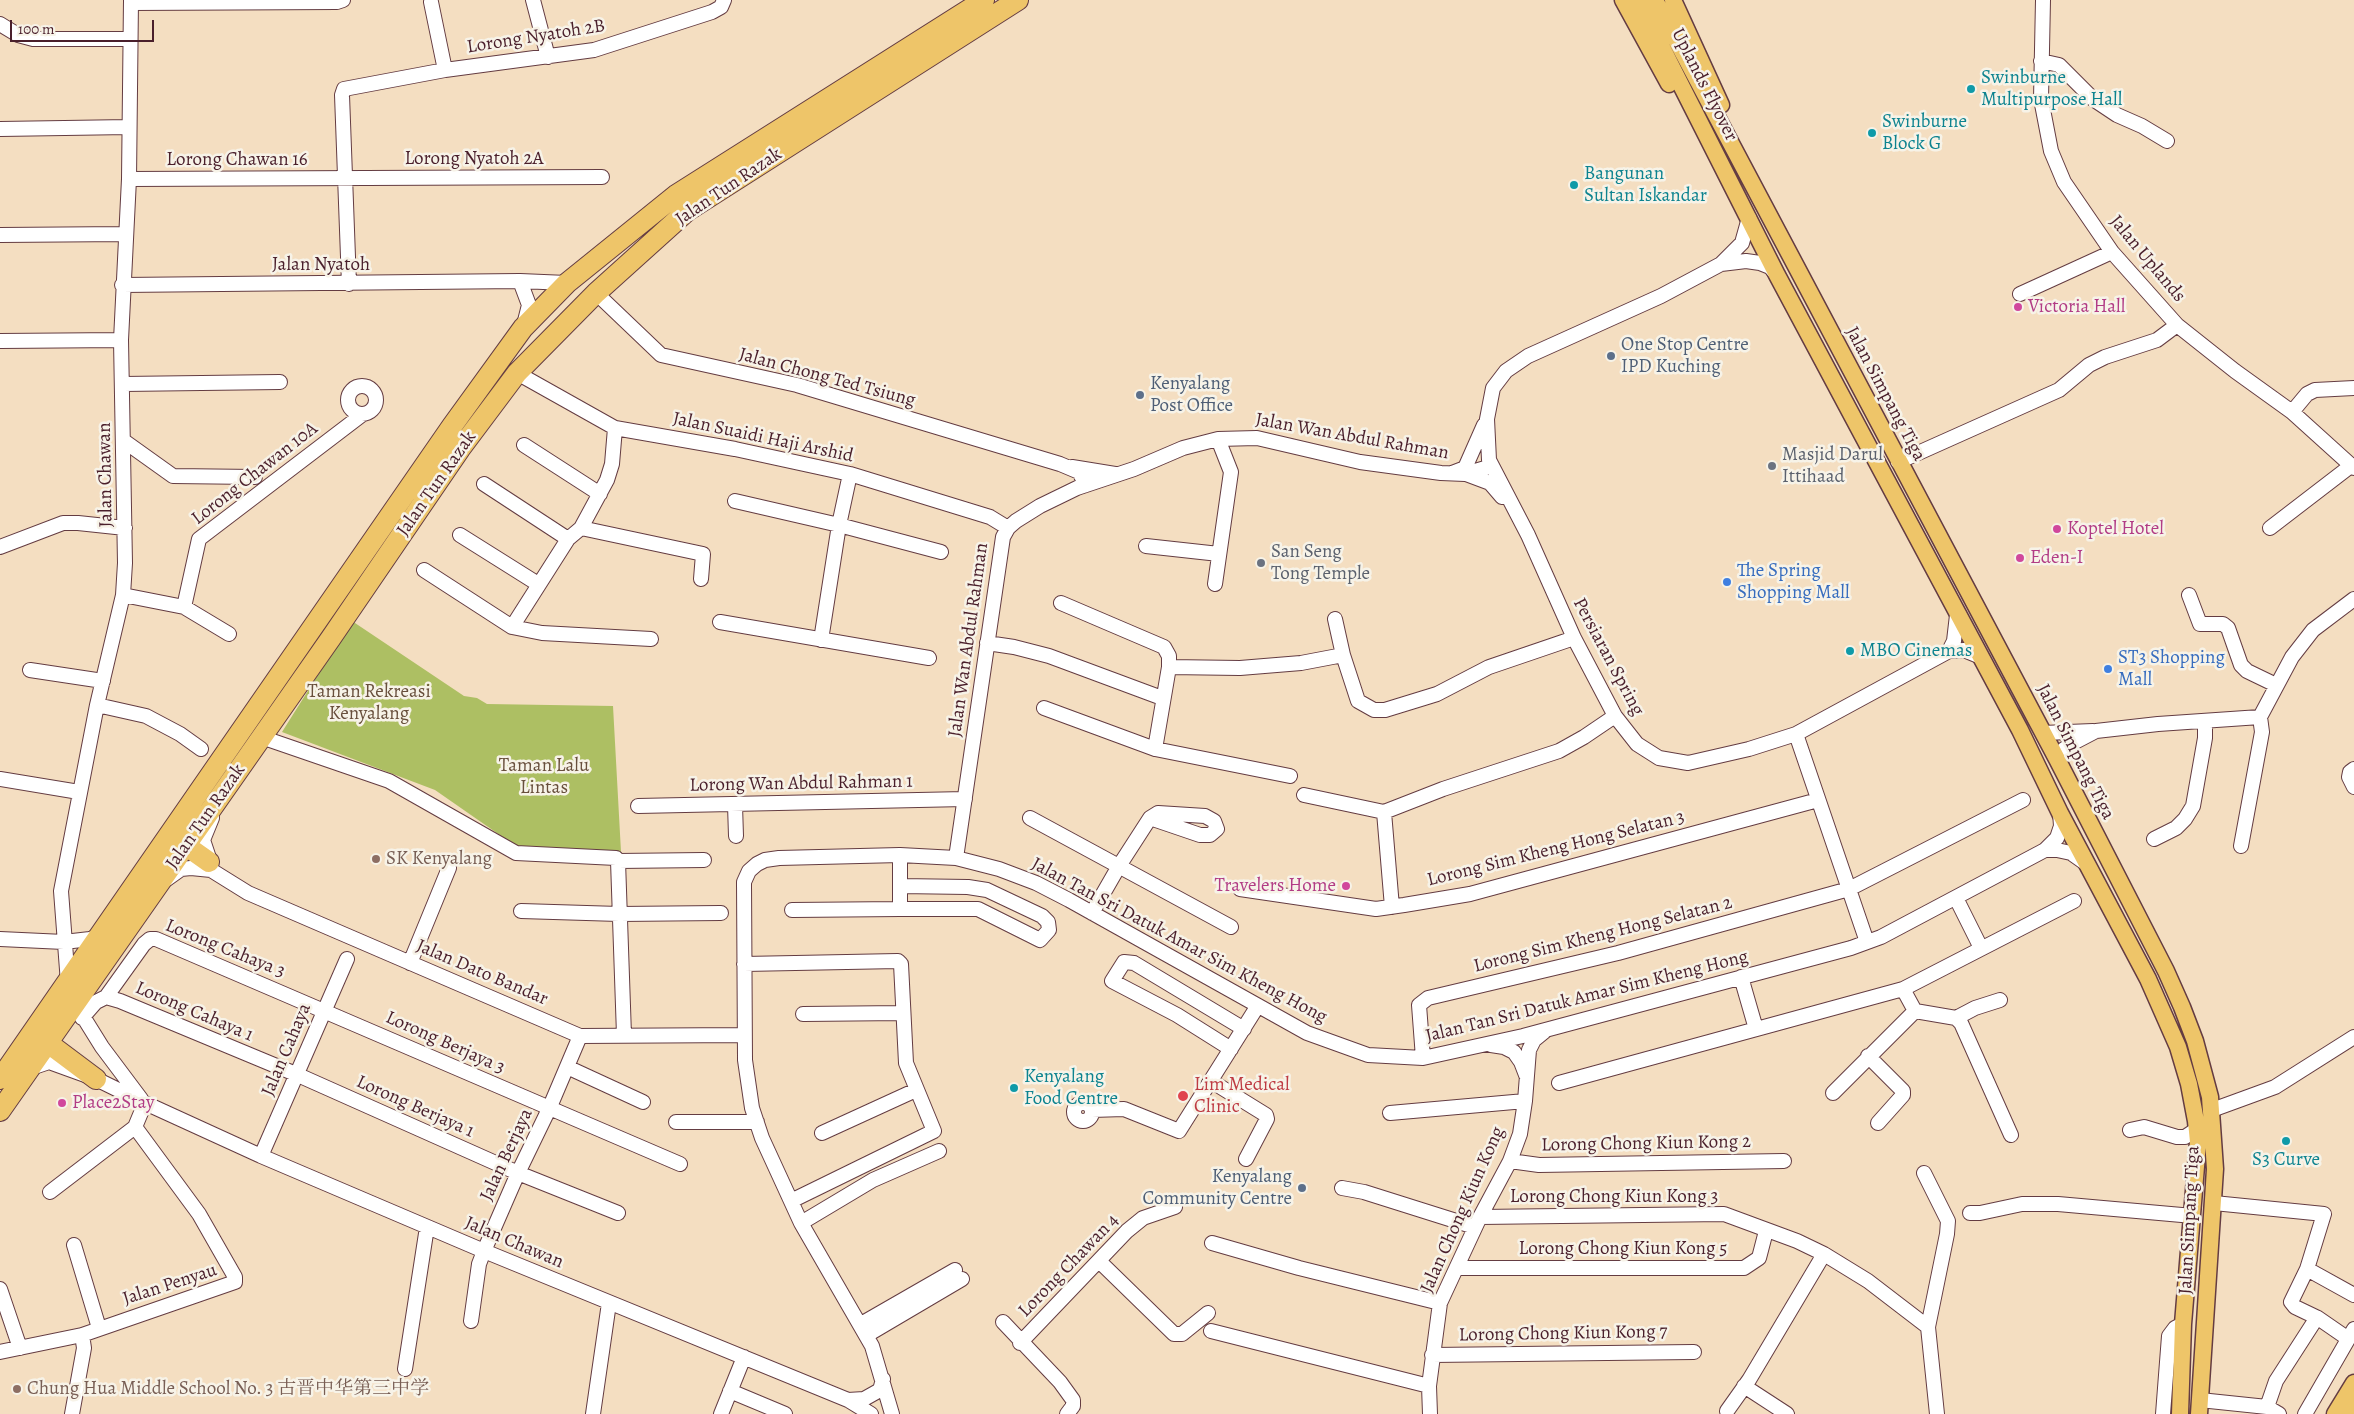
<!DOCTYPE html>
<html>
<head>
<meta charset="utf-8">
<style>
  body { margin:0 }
  #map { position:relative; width:2354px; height:1414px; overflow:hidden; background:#f4dec1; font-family:Alegreya,serif }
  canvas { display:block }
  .scale { position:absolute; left:10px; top:20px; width:144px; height:22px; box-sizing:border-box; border:2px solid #4a1f2b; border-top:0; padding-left:6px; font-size:15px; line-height:18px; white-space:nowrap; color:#4a1f2b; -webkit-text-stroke:4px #f7f3e8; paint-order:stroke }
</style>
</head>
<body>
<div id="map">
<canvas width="2354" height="1414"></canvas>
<div class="scale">100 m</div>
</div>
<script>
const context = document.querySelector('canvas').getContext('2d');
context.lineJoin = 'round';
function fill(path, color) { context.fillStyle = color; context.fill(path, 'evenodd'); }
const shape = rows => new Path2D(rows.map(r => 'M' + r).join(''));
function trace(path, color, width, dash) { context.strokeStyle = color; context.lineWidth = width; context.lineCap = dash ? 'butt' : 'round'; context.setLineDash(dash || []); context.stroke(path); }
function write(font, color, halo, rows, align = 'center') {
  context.font = font + ' Alegreya,"Noto Serif SC",serif'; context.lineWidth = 5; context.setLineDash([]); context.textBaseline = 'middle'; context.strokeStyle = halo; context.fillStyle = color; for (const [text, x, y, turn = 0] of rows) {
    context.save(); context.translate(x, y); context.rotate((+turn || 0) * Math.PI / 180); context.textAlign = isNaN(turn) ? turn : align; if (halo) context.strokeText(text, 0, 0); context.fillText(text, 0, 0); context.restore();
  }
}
fill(shape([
  [352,621,464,696,477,698,487,704,613,706,621,852,517,847,435,790,282,732]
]), '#adbf63');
const minor = shape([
  [533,0,548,57],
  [2043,0,2041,99,2051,151,2064,182,2112,252,2177,325,2235,371,2292,412,2354,468],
  [431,2,445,70],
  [131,3,337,2,343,0],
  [0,24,18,35,33,39,130,39],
  [2041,61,2059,65,2093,99,2117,115,2142,126,2167,141],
  [0,129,129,127],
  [129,179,602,177],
  [1749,218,1742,243,1721,264,1661,296,1528,356,1506,371,1493,388,1487,419,1489,460,1528,535,1574,638,1615,716,1637,744,1659,758,1688,763,1749,749,1796,734,1949,651,1964,650,1981,657],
  [0,235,126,234],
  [1721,264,1746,261,1760,263,1770,267,1776,274],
  [520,281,529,305,524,325],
  [349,284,342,95,344,89,445,70,594,50,712,12,721,7,724,0],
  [122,285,520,281,567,283],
  [596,293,661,355,797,385,1060,464,1079,472,1086,485],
  [2020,294,2112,252],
  [0,341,121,340],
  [517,373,615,428,735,449,850,474,990,517,1008,528],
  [123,384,280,382],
  '348 400a14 14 0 1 1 28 0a14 14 0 1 1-28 0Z',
  [2292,412,2307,394,2315,390,2354,388],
  [124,441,173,476,255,477],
  [524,445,600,494],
  [1898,462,2059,390,2089,365,2105,357,2157,340,2177,325],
  [1072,467,1115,474],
  [1452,473,1465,468,1484,425],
  [1466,474,1490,483,1502,497],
  [484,484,568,539],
  [735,501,839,525,941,552],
  [581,528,703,554,701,579],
  [2270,528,2352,465],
  [460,535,538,584],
  [1146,546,1219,554],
  [0,547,63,523,78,523,125,528],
  [424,570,512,627,542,633,651,639],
  [1215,584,1231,472,1218,439],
  [123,595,184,607,229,634],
  [2189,595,2200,624,2223,624,2228,628,2241,665,2247,671,2276,685],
  [1061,603,1164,647,1169,656,1169,667,1155,749],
  [184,607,199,539,363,414],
  [1335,619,1343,655,1358,701,1374,710,1385,710,1437,694,1489,667,1574,638],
  [720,622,929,658],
  [512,627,568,539,581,528,607,480,612,464,615,428],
  [821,640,839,525,850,474],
  [987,643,1014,647,1049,656,1162,698],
  [1949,651,1954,641,1957,615],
  [1169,667,1240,668,1301,663,1343,655],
  [30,670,103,681],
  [97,705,146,716,180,734,201,749],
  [1044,708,1155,749,1290,776],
  [2043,733,2093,731],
  [1796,734,1867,942],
  [261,737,389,781,516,853,616,858,618,861,624,1035],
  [2057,759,2064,749,2073,743,2096,731,2158,724,2260,717,2292,657,2313,630,2354,599],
  [2354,769,2350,772,2349,777,2354,787],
  [0,779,79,792],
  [1304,795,1384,812],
  [735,805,736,836],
  [638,806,965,799],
  [1030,818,1231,927],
  [2154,839,2176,828,2185,819,2193,806,2205,738,2205,721],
  [2241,846,2262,732,2260,717],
  [2045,850,2057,850,2071,853,2088,865],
  [956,858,1003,537,1008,528,1016,521,1040,506,1077,488,1134,469,1183,448,1218,439,1257,438,1360,462,1441,473,1465,474,1492,466],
  [618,861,704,860],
  [211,864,203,840,212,818],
  [167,879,181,869,191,868,211,870,248,893,580,1036,744,1035],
  [1240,889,1376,909,1404,905,1470,894,1818,800],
  [1956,898,1981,948],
  [1392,907,1384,812,1443,789,1559,751,1584,737,1615,716],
  [900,909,978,909,1040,940,1049,930,1048,922,1042,916,987,890,968,887,900,886],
  [792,910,900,909,900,855],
  [521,911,619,914,721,913],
  [1092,913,1119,866,1150,818,1158,813,1205,816,1214,821,1217,829,1210,835,1200,835,1150,818],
  [0,939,64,942,90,939,100,936],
  [410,963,449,868],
  [744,964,898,961,901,964,906,1063,934,1131,791,1201],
  [1741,977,1756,1029],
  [68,983,61,891,97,705,123,595,125,563,121,340,129,179,131,0],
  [1903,989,1915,1011,1956,1018,1961,1023,2011,1135],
  [106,997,144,944,150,939,156,939,680,1164],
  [79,1010,102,1047,141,1099],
  [803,1014,903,1013],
  [82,1018,96,1002,106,997,120,1001,298,1075,518,1173,618,1213],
  [1956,1018,1975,1008,2000,1000],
  [1491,1045,1504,1047,1514,1052,1521,1062,1526,1075],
  [1231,1049,1177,1015,1112,981,1124,962,1134,963,1244,1029],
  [1868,1056,1903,1091,1903,1095,1878,1123],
  [1423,1058,1419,1005,1428,998,1618,953,1849,889,2023,800],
  [567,1067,643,1102],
  [31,1068,49,1062,96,1079,145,1103,261,1156,484,1251,848,1400,871,1414],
  [1211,1081,1266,1115,1267,1119,1246,1159],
  [1559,1083,1903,989,2074,901],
  [1833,1093,1915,1011],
  '1074 1112a9 9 0 1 1 18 0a9 9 0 1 1-18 0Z',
  [1092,1110,1124,1109,1179,1131,1257,1007],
  [2212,1110,2275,1087,2354,1037],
  [1390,1113,1525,1101],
  [676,1122,757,1122],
  [135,1127,145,1103],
  [2130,1130,2144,1127,2177,1137,2185,1137,2197,1129],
  [822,1133,916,1090],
  [261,1156,347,959],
  [1510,1161,1539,1165,1784,1161],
  [1924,1173,1948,1221,1947,1234,1928,1327,1937,1414],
  [1342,1188,1364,1192,1475,1227],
  [50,1192,135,1127],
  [2214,1203,2324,1214,2307,1269,2354,1295],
  [1970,1213,1980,1213,2022,1204,2058,1204,2193,1216],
  [1480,1217,1724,1214,1797,1241,1824,1254,1868,1281,1928,1327],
  [801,1223,873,1180,939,1151],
  [1212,1243,1299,1268,1440,1303],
  [74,1245,99,1328],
  [1099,1261,1174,1334,1182,1334,1208,1313],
  [1457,1268,1744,1268,1759,1258,1766,1231],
  [2307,1269,2291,1302,2295,1307,2318,1318],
  [0,1289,20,1348],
  [471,1321,479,1264,484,1251,518,1173,549,1109,580,1036],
  [1003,1322,1060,1382,1073,1400,1073,1406,1067,1414],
  [861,1324,955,1270],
  [1211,1331,1429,1386],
  [867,1335,962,1279],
  [1020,1343,1127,1231,1143,1218,1175,1207],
  [0,1352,82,1335,235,1282,235,1277,199,1214,135,1127],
  [1432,1355,1694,1352],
  [405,1369,427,1227],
  [1744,1386,1787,1414],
  [730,1391,785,1414],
  [848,1400,864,1399,880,1390,883,1379],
  [2200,1400,2267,1407,2279,1414],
  [2267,1407,2276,1381,2314,1322,2318,1318,2347,1338],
  [1727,1411,1749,1380,1824,1254],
  [72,1414,84,1348,82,1335],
  [593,1414,609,1303],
  [721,1414,744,1357],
  [892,1414,872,1346,801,1223,762,1138,752,1108,745,1060,744,882,749,871,757,864,765,860,779,858,900,855,956,858,999,869,1036,883,1069,900,1307,1033,1368,1055,1423,1058,1523,1036,1851,948,1881,937,2045,850,2057,838,2061,826,2060,813],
  [1430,1414,1429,1386,1440,1303,1480,1217,1510,1161,1520,1134,1525,1101,1529,1050,1534,1040,1545,1031],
  [2163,1414,2169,1336,2175,1328,2183,1324],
  [2305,1414,2354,1329]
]);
const major = shape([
  [1623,0,1669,84],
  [1638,0,1777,275,2020,730,2060,813,2148,979,2178,1047,2189,1084,2196,1121,2198,1142,2183,1324,2180,1414],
  [1655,0,2057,759,2166,971,2182,1007,2195,1041,2210,1097,2215,1169,2199,1414],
  [1673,0,1721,105],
  [2335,1414,2354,1383],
  [2348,1414,2354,1405]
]);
const highway = shape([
  [174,847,185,845,209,862],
  [42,1032,43,1037,48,1043,96,1079],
  [0,1079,452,426,523,328,567,283,676,195,984,0],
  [0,1111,331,638,460,449,517,373,596,293,687,211,1018,0]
]);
trace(minor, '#643c42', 16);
trace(major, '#643c42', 19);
trace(highway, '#643c42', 22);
trace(minor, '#fff', 14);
trace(major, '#eec569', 16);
trace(highway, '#eec569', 20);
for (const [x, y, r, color] of [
  [1971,89,5,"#0f9aa8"],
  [1872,133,5,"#0f9aa8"],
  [1574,185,5,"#0f9aa8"],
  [2018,307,5,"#d1479c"],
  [1611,356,5,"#5c6f8a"],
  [1140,395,5,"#5c6f8a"],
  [1772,466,5,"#6b7280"],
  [2057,529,5,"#d1479c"],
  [2020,558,5,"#d1479c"],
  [1261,563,5,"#6b7280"],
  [1727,582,5,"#3f7fe0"],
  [1850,651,5,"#0f9aa8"],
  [2108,669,5,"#3f7fe0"],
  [376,859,5,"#8d6e63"],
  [1346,886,5,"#d1479c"],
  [1014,1088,5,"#0f9aa8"],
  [1183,1096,6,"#e0444e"],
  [62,1103,5,"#d1479c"],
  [2286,1141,5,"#0f9aa8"],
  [1302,1188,5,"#5c6f8a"],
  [17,1389,5,"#8d6e63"]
]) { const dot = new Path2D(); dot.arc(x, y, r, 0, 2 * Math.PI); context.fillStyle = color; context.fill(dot); trace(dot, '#f7f3e8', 2); }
write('19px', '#4a1f2b', '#f7f3e8', [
  ["Lorong Nyatoh 2B",536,37,-9],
  ["Uplands Flyover",1704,85,63],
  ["Lorong Nyatoh 2A",474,159],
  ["Lorong Chawan 16",237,160],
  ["Jalan Tun Razak",729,187,-34],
  ["Jalan Uplands",2147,259,50],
  ["Jalan Nyatoh",321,265],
  ["Jalan Chong Ted Tsiung",827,378,15],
  ["Jalan Simpang Tiga",1885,394,62],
  ["Jalan Wan Abdul Rahman",1352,437,10],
  ["Jalan Suaidi Haji Arshid",763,438,12],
  ["Lorong Chawan 10A",255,474,-38],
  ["Jalan Chawan",106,475,-91],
  ["Jalan Tun Razak",437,484,-55],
  ["Jalan Wan Abdul Rahman",969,640,-82],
  ["Persiaran Spring",1608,657,62],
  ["Jalan Simpang Tiga",2075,752,63],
  ["Lorong Wan Abdul Rahman 1",801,784,-1],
  ["Jalan Tun Razak",206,817,-55],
  ["Lorong Sim Kheng Hong Selatan 3",1556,849,-14],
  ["Lorong Sim Kheng Hong Selatan 2",1603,935,-14],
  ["Jalan Tan Sri Datuk Amar Sim Kheng Hong",1179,941,28],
  ["Lorong Cahaya 3",225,949,22],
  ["Jalan Dato Bandar",482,973,23],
  ["Jalan Tan Sri Datuk Amar Sim Kheng Hong",1587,997,-14],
  ["Lorong Cahaya 1",194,1012,23],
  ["Lorong Berjaya 3",445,1043,24],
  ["Jalan Cahaya",287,1050,-67],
  ["Lorong Berjaya 1",415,1107,24],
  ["Lorong Chong Kiun Kong 2",1646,1144,-1],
  ["Jalan Berjaya",507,1155,-65],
  ["Lorong Chong Kiun Kong 3",1614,1197],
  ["Jalan Chong Kiun Kong",1463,1210,-66],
  ["Jalan Simpang Tiga",2190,1220,-87],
  ["Jalan Chawan",514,1243,23],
  ["Lorong Chong Kiun Kong 5",1623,1249],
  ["Lorong Chawan 4",1069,1266,-46],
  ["Jalan Penyau",170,1285,-18],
  ["Lorong Chong Kiun Kong 7",1563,1334,-1]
]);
write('19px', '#0d838f', '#f7f3e8', [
  ["Swinburne",1981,78],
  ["Multipurpose Hall",1981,100],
  ["Swinburne",1882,122],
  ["Block G",1882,144],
  ["Bangunan",1584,174],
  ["Sultan Iskandar",1584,196],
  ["MBO Cinemas",1860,651],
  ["Kenyalang",1024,1077],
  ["Food Centre",1024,1099],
  ["S3 Curve",2286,1160,"center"]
], 'left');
write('19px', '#b23c85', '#f7f3e8', [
  ["Victoria Hall",2028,307],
  ["Koptel Hotel",2067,529],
  ["Eden-I",2030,558],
  ["Travelers Home",1336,886,"right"],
  ["Place2Stay",72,1103]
], 'left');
write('19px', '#4e5e75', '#f7f3e8', [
  ["One Stop Centre",1621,345],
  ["IPD Kuching",1621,367],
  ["Kenyalang",1150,384],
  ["Post Office",1150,406],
  ["Kenyalang",1292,1177,"right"],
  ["Community Centre",1292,1199,"right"]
], 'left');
write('19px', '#5b616d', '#f7f3e8', [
  ["Masjid Darul",1782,455],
  ["Ittihaad",1782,477],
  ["San Seng",1271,552],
  ["Tong Temple",1271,574]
], 'left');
write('19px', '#366cbe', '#f7f3e8', [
  ["The Spring",1737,571],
  ["Shopping Mall",1737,593],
  ["ST3 Shopping",2118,658],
  ["Mall",2118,680]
], 'left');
write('19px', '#684f3c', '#f7f3e8', [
  ["Taman Rekreasi",369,692],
  ["Kenyalang",369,714],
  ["Taman Lalu",544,766],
  ["Lintas",544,788]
]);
write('19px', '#785e54', '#f7f3e8', [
  ["SK Kenyalang",386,859],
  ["Chung Hua Middle School No. 3 古晋中华第三中学",27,1389]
], 'left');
write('19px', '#be3a42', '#f7f3e8', [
  ["Lim Medical",1194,1085],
  ["Clinic",1194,1107]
], 'left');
</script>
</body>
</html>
